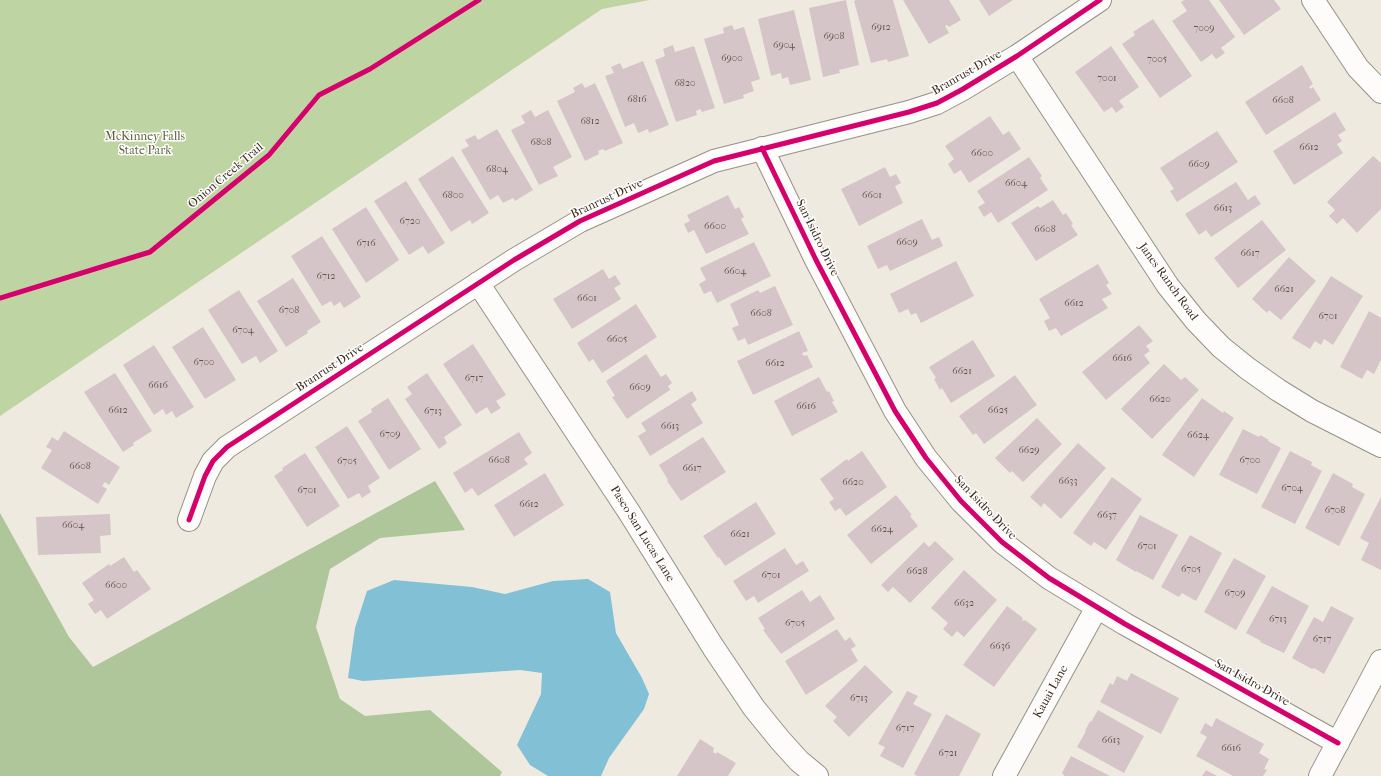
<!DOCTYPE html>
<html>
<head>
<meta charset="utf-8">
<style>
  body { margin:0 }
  canvas { display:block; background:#efeadf }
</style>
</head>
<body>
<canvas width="1381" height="776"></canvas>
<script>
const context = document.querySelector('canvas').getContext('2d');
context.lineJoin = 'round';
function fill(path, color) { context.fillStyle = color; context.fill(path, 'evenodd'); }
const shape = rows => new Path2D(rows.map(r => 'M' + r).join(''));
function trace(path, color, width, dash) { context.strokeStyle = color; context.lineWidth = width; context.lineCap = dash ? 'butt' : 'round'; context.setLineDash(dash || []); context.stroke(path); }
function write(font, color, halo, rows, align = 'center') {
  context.font = font + ' "IM FELL French Canon",serif'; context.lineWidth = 3; context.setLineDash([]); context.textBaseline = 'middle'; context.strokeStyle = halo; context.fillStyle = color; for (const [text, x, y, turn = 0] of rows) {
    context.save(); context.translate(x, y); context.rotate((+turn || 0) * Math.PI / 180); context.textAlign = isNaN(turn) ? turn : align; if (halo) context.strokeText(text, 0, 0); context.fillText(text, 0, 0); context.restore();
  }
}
fill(shape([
  [0,0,650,0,602,9,0,416]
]), '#bed4a2');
fill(shape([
  [435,481,465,530,380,538,330,569,316,627,340,699,365,716,430,710,502,772,500,776,0,776,0,513,69,637,93,667]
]), '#aec69a');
fill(shape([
  [588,579,610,592,616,633,642,678,649,694,644,709,609,758,601,776,548,776,530,765,517,745,541,694,542,673,520,670,363,681,348,678,355,628,367,591,394,580,472,587,505,594,553,581]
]), '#82c0d5');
fill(shape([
  [846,0,859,65,839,70,840,73,823,77,809,8],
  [856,0,893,0,909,56,888,62,887,59,871,63,854,1],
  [903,0,949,0,961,20,949,27,947,25,945,26,949,33,929,44],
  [979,0,1013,0,989,16],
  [1184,0,1209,0,1235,37,1221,48,1225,53,1216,59,1212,54,1201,62,1172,21,1187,11,1181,2],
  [1219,0,1274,0,1281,9,1244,35],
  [794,10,811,80,790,85,788,77,782,79,781,73,771,76,758,19],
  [1153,19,1192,76,1160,98,1122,44,1135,35,1133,32],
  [732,25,734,30,744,27,760,79,751,82,754,91,743,95,744,98,724,104,704,39,724,33,723,28],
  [673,45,675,52,694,46,715,108,702,112,700,109,696,111,697,115,676,122,655,60,665,56,663,49],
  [1111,46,1139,87,1119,101,1124,107,1116,113,1112,107,1104,112,1075,72],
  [643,61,669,125,649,133,648,129,638,133,634,123,625,127,605,76,614,73,611,67,620,63,623,69],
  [1302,65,1313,84,1309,87,1311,89,1313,87,1321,100,1266,135,1245,102],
  [582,83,585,88,595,83,623,143,605,151,603,149,598,151,599,154,585,161,557,101,575,92,573,88],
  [531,110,535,117,548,110,572,157,553,167,558,176,539,185,511,130,525,123,521,116],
  [1335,112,1346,130,1338,135,1342,141,1337,144,1343,153,1294,185,1273,151],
  [990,116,1003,135,1009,131,1021,149,969,183,961,170,954,174,948,164,954,159,945,146],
  [497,129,533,190,515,201,513,198,503,203,498,195,490,200,461,150,469,146,465,140,475,135,478,140],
  [1217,131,1238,162,1177,202,1170,191,1174,189,1160,168],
  [453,156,489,213,472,224,470,220,451,232,418,179],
  [1373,156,1381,163,1381,209,1357,233,1343,218,1337,224,1329,216,1335,210,1327,202],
  [1029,157,1042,176,1040,178,1048,190,998,223,991,212,984,217,978,207,985,203,977,191],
  [885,167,890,177,896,174,901,183,895,186,903,203,859,226,841,189],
  [406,181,445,243,428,254,423,246,409,255,374,201],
  [1236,182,1248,200,1255,195,1261,204,1211,237,1206,230,1199,235,1185,214],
  [728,195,735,209,739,207,744,217,741,219,749,234,706,254,694,230,688,233,684,224,690,221,687,215],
  [1053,200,1063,215,1066,213,1073,224,1071,225,1078,235,1036,261,1011,223,1038,206,1040,208],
  [366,207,399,260,366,283,332,229],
  [922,219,932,240,939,237,943,246,890,271,887,265,878,269,867,246],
  [1262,220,1286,250,1238,288,1214,258],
  [322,236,361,297,344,308,340,302,334,306,331,301,322,306,291,256],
  [754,242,771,276,717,303,711,291,704,294,699,284,706,280,700,268],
  [1289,257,1316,281,1281,320,1269,310,1267,313,1252,299],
  [956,261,974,296,921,323,916,313,911,315,908,309,899,313,890,294],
  [1098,264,1109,283,1106,285,1112,294,1102,299,1108,308,1061,336,1056,328,1049,331,1044,321,1050,318,1039,299],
  [603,269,609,279,615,275,621,284,614,288,621,299,572,329,553,299],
  [1331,276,1363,296,1333,345,1324,339,1321,345,1315,341,1310,349,1292,338],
  [293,278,321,322,307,331,308,333,286,347,257,301],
  [775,286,793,325,748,345,745,338,738,341,732,328,739,325,730,304,758,290,760,293],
  [239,290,278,351,260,363,256,356,242,364,208,310],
  [636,304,657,337,602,373,593,359,589,362,577,343],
  [1369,311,1381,318,1381,360,1374,374,1367,370,1362,379,1340,367],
  [1139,325,1153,341,1146,346,1150,351,1144,355,1150,363,1106,400,1082,372],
  [203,327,236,380,205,399,172,347],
  [799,331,808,351,802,353,804,356,807,355,813,367,753,395,737,361],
  [973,340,995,376,951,403,942,388,940,390,934,379,936,378,929,367],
  [473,344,506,395,496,401,501,408,491,414,487,407,476,414,443,364],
  [154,345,194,407,176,418,172,411,166,415,163,409,154,415,123,365],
  [646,354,661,377,666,374,672,383,668,386,670,390,627,419,612,397,615,396,606,381],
  [1164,364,1181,380,1185,377,1199,390,1152,439,1121,409],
  [115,373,152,431,133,443,134,445,123,452,84,392],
  [427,373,462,425,444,437,447,443,439,449,405,399,412,394,407,387],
  [1015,375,1037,405,984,444,976,433,973,435,959,416],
  [819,377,827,392,829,391,834,401,832,402,838,412,792,436,774,401],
  [692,391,697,400,691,404,703,423,650,456,638,436,646,431,641,423],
  [388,398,421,449,389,470,358,421,372,412,371,409],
  [1202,398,1223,413,1224,411,1234,418,1194,477,1162,455],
  [1037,418,1062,444,1023,482,1012,471,1010,473,995,458],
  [347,426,380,478,368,486,371,492,362,498,359,493,348,499,315,447],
  [1243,429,1259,437,1260,435,1269,440,1268,441,1281,448,1257,494,1219,475],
  [64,431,120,467,109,485,105,482,102,486,107,489,98,504,41,468,52,450,46,447,52,437,58,441],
  [519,432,532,453,524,459,528,464,478,496,472,488,465,493,453,473],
  [703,437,726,472,681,501,667,481,668,480,659,465],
  [1078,443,1106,468,1061,519,1044,503,1041,507,1030,497],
  [862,451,887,487,846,516,840,508,835,511,829,502,834,499,820,479,847,459,848,461],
  [1290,451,1312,462,1311,465,1322,471,1295,524,1261,507],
  [305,453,340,506,307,527,274,476,283,470,282,468],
  [545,473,564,505,514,537,494,505],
  [1333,473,1353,484,1352,487,1365,494,1339,546,1305,528],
  [1112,477,1142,499,1106,550,1094,542,1091,546,1073,533],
  [896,495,912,515,910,516,918,526,871,564,847,535],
  [1381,497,1381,570,1361,560,1369,543,1360,538],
  [756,502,776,534,725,566,719,557,718,558,703,536],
  [110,514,111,535,100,536,101,553,38,555,36,517],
  [1140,515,1178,535,1153,580,1136,571,1136,572,1116,560],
  [1190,535,1222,553,1196,601,1182,593,1179,597,1161,587],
  [935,541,954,559,910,603,893,587,888,592,881,585,924,542,929,547],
  [785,548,796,565,803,561,809,571,758,603,754,596,746,601,733,581],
  [124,557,134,572,137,570,151,589,107,619,101,610,95,614,88,604,94,600,82,583,109,564,110,566],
  [1234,558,1266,576,1236,630,1204,612],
  [964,570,997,600,964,637,957,631,952,637,943,629,948,623,931,608],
  [1272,586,1309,606,1284,653,1260,642,1261,641,1246,633],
  [802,590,810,602,820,595,835,619,781,654,763,630,765,629,758,618],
  [1007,606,1023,618,1022,620,1024,621,1025,620,1037,629,994,687,963,665],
  [1331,606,1354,618,1324,674,1314,668,1312,669,1292,658,1314,617,1323,622],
  [837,629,845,641,850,637,856,646,851,649,858,661,806,695,785,661],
  [865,665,893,692,849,737,833,721,837,717,825,706],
  [1131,673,1179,698,1161,734,1100,702,1110,683,1113,685,1117,676,1127,681],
  [907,691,918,696,913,704,932,714,903,768,880,756,885,747,878,744],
  [1098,710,1144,736,1124,773,1077,747,1086,731,1085,731,1090,721,1091,722],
  [946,714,981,734,959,776,917,776,914,774],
  [1216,718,1264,744,1259,753,1269,759,1264,769,1267,770,1263,776,1233,776,1196,756,1207,737,1200,733,1205,723,1212,727],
  [700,739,714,748,713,752,716,754,717,752,736,763,728,776,677,776],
  [1071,756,1110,776,1064,776,1064,775,1062,773],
  [1206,770,1217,776,1202,776]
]), '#d6c5c8');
const minor = shape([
  [1313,0,1358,68,1381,92],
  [1017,56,1168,286,1196,321,1221,347,1247,368,1278,390,1312,411,1381,446],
  [762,148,816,260,895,411,926,458,961,501,1002,542,1049,578,1125,624,1338,743],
  [478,283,629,512,713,647,754,708,780,740,799,761,817,776],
  [189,520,205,476,213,461,227,447,514,260,580,221,714,161,909,112,937,103,963,89,1017,56,1100,0],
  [1004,776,1097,607],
  [1320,776,1381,661]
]);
trace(minor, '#969189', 24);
trace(minor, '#fdfcfa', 22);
trace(shape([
  [762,148,816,260,895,411,926,458,961,501,1002,542,1049,578,1125,624,1338,743],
  [0,298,150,252,269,155,319,95,370,69,479,0],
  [189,520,205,476,213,461,227,447,514,260,580,221,714,161,909,112,937,103,963,89,1017,56,1100,0]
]), '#d6006c', 5);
write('10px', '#625148', null, [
  ["6912",881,28],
  ["7009",1204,29],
  ["6908",834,37],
  ["6904",784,46],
  ["6900",732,59],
  ["7005",1157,60],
  ["7001",1107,79],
  ["6820",685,84],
  ["6816",637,100],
  ["6608",1283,101],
  ["6812",590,122],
  ["6808",541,143],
  ["6612",1309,148],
  ["6600",982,154],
  ["6609",1199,165],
  ["6804",497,170],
  ["6604",1016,184],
  ["6800",453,196],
  ["6601",872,196],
  ["6613",1223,209],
  ["6720",410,222],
  ["6600",715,227],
  ["6608",1045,230],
  ["6609",907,243],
  ["6716",366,244],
  ["6617",1250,254],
  ["6604",735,272],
  ["6712",326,277],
  ["6621",1284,290],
  ["6601",587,299],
  ["6612",1074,304],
  ["6708",289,311],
  ["6608",761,314],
  ["6701",1328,317],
  ["6704",243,331],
  ["6605",617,340],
  ["6616",1122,359],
  ["6700",204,363],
  ["6612",775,364],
  ["6621",962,372],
  ["6717",474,379],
  ["6616",158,386],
  ["6609",640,388],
  ["6620",1160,400],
  ["6616",806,407],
  ["6612",118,411],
  ["6625",998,411],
  ["6713",433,412],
  ["6613",670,427],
  ["6709",390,435],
  ["6624",1198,436],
  ["6629",1029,451],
  ["6608",499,461],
  ["6700",1250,461],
  ["6705",347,462],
  ["6608",80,467],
  ["6617",692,469],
  ["6633",1068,482],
  ["6620",853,483],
  ["6704",1292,489],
  ["6701",307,491],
  ["6612",529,505],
  ["6708",1335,511],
  ["6637",1107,516],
  ["6604",73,526],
  ["6624",882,530],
  ["6621",740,535],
  ["6701",1147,547],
  ["6705",1191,570],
  ["6628",917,572],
  ["6701",771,576],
  ["6600",116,586],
  ["6709",1235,594],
  ["6632",964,604],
  ["6713",1278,620],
  ["6705",795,624],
  ["6717",1322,640],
  ["6636",1000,647],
  ["6713",859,699],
  ["6717",905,729],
  ["6613",1111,741],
  ["6616",1231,749],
  ["6721",948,754]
]);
write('12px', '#3b2a1e', '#fff', [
  ["Branrust Drive",967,73,-30],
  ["Onion Creek Trail",226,176,-40],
  ["Branrust Drive",607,199,-25],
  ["San Isidro Drive",817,238,64],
  ["Janes Ranch Road",1168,282,54],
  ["Branrust Drive",330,368,-33],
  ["San Isidro Drive",985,508,46],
  ["Paseo San Lucas Lane",642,534,58],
  ["San Isidro Drive",1252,683,29],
  ["Kauai Lane",1051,692,-61]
]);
write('12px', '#5a5f3b', '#fff', [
  ["McKinney Falls",145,137],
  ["State Park",145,151]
]);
</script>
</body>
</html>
